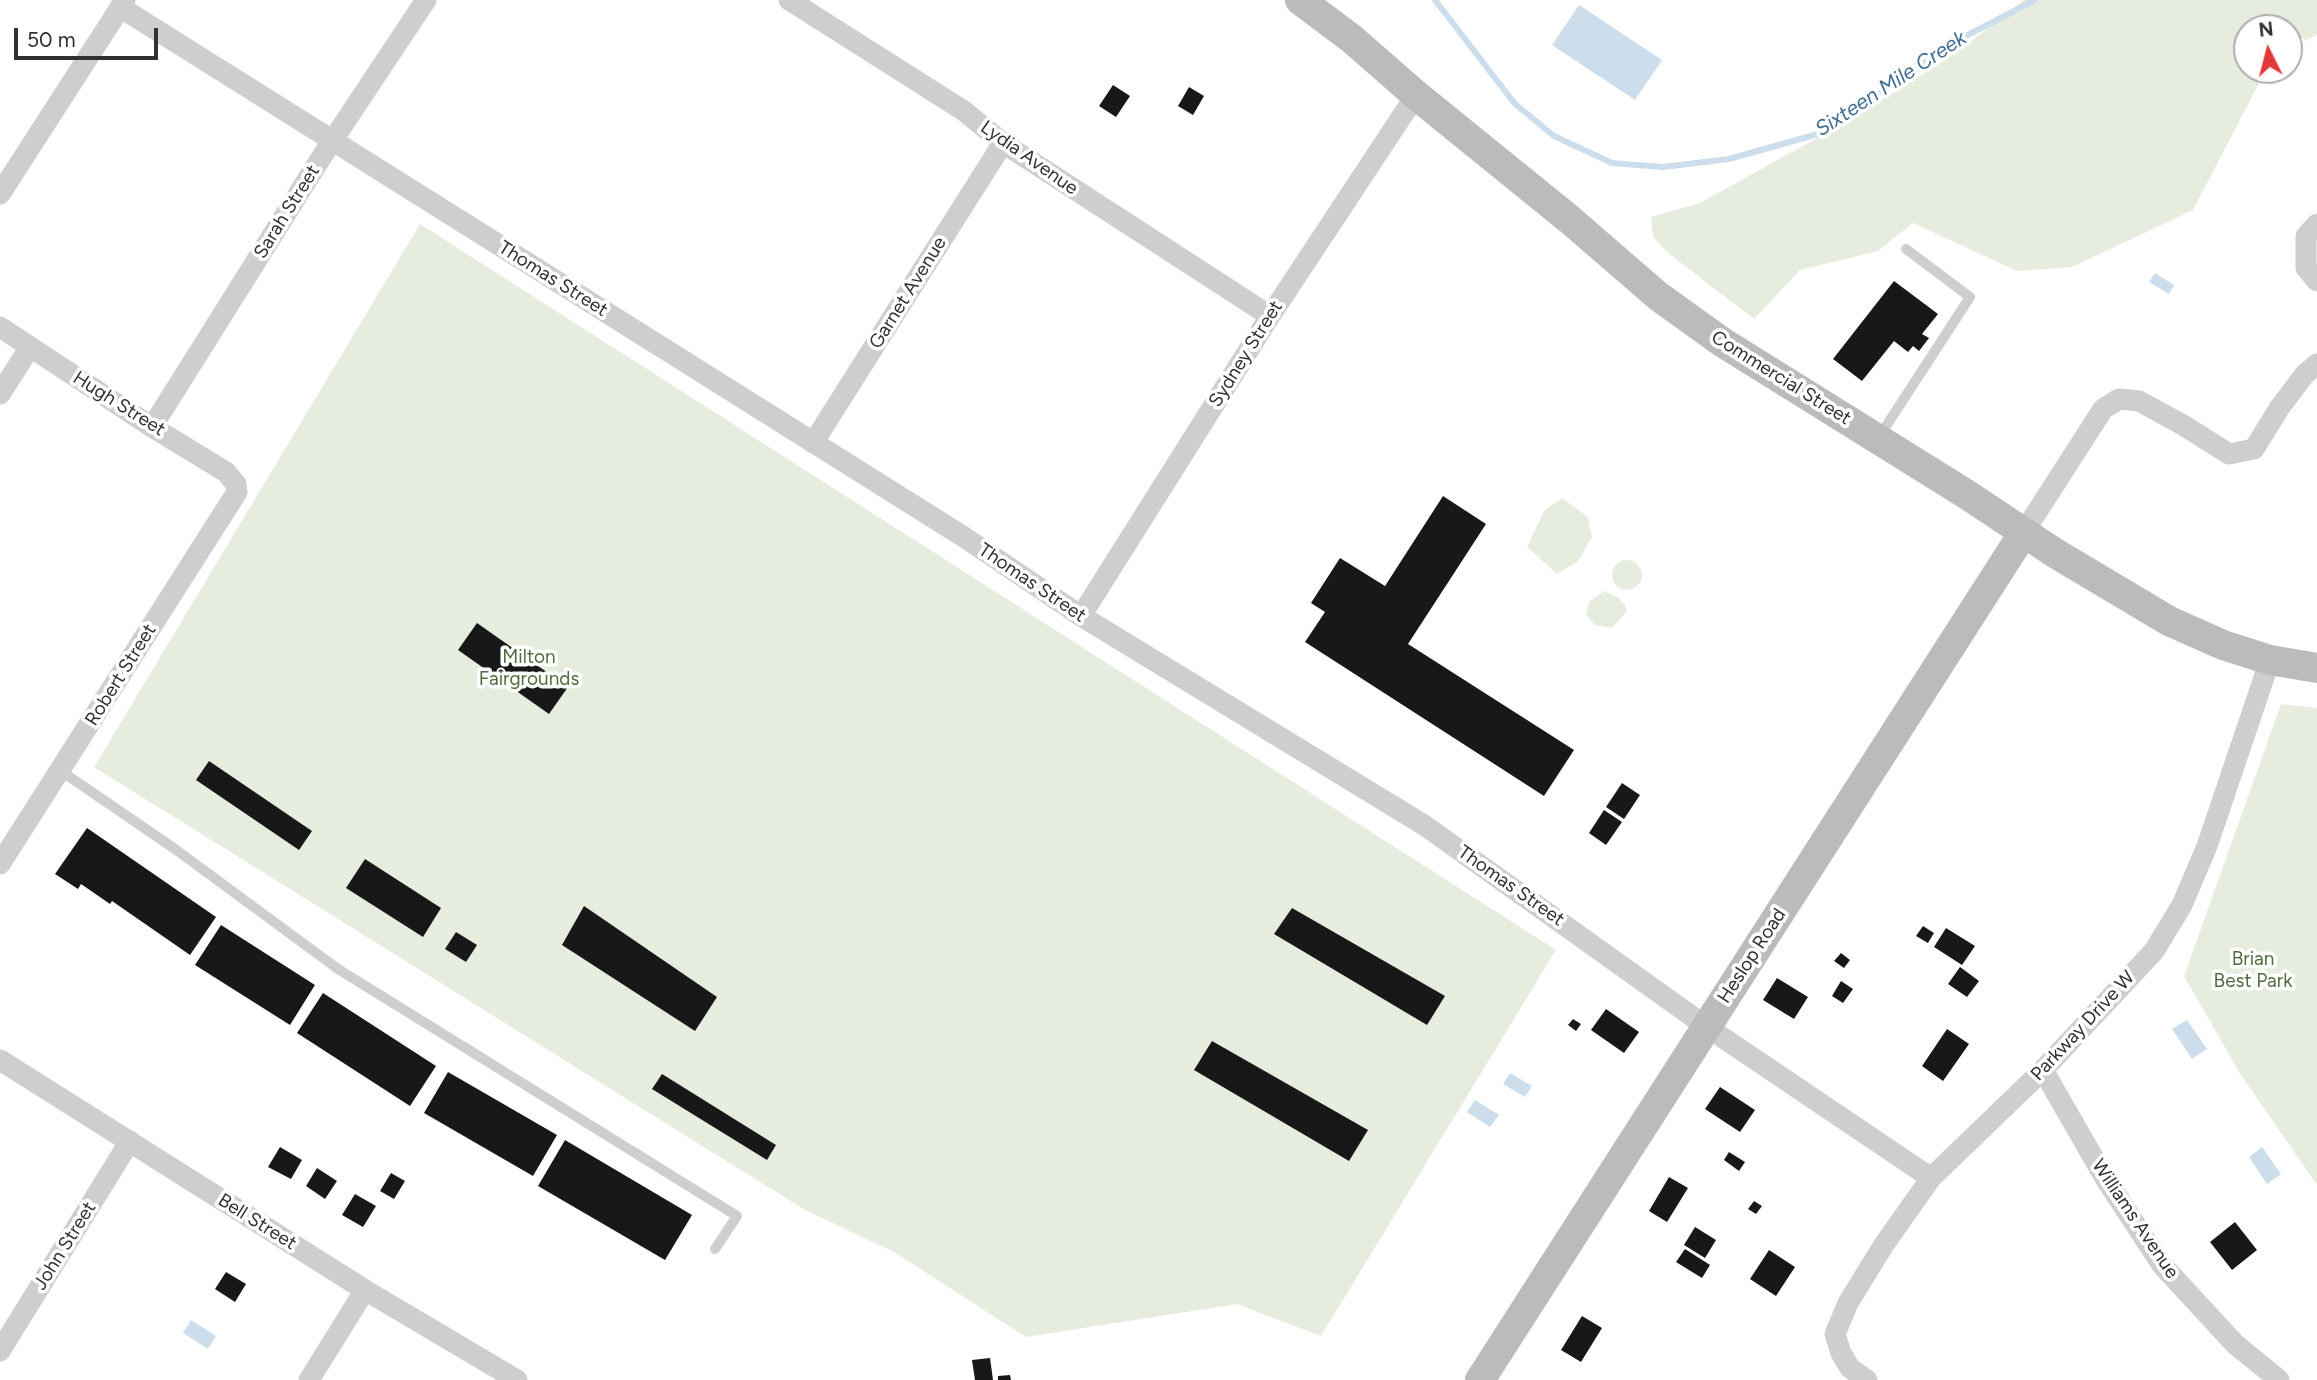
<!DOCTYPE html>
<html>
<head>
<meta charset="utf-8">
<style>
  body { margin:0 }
  #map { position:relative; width:2317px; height:1380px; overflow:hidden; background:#fff; font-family:Figtree,sans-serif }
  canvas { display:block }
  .north { position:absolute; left:2233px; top:14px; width:70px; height:70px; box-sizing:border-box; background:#fff; border:2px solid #adadad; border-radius:50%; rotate:354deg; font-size:19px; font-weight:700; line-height:28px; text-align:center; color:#313131 }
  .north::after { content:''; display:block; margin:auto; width:24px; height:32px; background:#e23838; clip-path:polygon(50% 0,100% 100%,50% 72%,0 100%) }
  .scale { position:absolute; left:14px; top:28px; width:144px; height:32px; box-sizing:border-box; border:4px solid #313131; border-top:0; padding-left:9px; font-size:21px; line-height:24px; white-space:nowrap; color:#313131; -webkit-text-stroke:5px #fff; paint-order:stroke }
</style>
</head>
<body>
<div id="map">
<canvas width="2317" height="1380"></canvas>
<div class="north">N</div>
<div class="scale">50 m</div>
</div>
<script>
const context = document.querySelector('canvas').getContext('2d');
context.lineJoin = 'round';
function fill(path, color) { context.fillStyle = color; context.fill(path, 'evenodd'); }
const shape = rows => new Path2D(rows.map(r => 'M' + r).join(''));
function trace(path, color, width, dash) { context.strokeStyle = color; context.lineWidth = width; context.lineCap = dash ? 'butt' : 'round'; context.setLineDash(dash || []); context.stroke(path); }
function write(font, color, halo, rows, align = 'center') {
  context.font = font + ' Figtree,sans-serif'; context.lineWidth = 7; context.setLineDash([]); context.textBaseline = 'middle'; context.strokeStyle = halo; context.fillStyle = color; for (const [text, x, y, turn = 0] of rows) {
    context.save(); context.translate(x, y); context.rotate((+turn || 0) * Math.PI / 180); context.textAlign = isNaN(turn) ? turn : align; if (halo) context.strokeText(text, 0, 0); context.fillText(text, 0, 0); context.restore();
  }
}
fill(shape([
  [2024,0,2317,0,2317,34,2306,41,2288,27,2247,28,2247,70,2266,70,2193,210,2072,267,2017,271,1913,223,1878,251,1800,270,1754,319,1668,253,1653,237,1651,217,1700,203,1844,123,1956,53],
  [420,224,1556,950,1321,1336,1237,1304,1026,1337,894,1252,805,1210,94,767],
  [1562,498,1588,517,1592,537,1578,561,1557,574,1527,547,1544,511],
  '1612 575a15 15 0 1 1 30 0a15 15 0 1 1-30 0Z',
  [1604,591,1617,597,1625,605,1627,611,1612,628,1595,625,1586,615,1589,602],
  [2281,704,2317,708,2317,1185,2239,1072,2184,976]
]), '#e6eddf');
fill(shape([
  [1579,5,1662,60,1635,100,1552,45],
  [2155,273,2174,285,2169,294,2149,282],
  [2187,1020,2207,1049,2192,1059,2172,1029],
  [1510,1073,1532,1086,1525,1097,1503,1084],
  [1475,1100,1499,1115,1490,1127,1467,1112],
  [2262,1147,2281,1174,2267,1184,2249,1157],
  [191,1320,216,1336,208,1349,183,1333]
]), '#ccddec');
trace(shape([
  [1435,0,1515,104,1554,136,1612,163,1663,167,1729,159,1818,134,1960,39,2035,0]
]), '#ccddec', 6);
fill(shape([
  [1113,85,1130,96,1116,117,1099,106],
  [1189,87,1204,96,1193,115,1178,106],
  [1894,281,1938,314,1922,334,1929,338,1919,351,1913,346,1908,352,1894,341,1862,381,1833,359],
  [1443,496,1486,524,1408,644,1574,750,1544,796,1305,642,1325,612,1311,603,1340,558,1385,586],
  [477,623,568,687,549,714,458,650],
  [209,761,312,831,299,850,196,780],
  [1622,783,1640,795,1624,819,1606,807],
  [1604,810,1622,822,1606,845,1589,833],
  [87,828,216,917,190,955,112,901,110,904,81,884,78,889,55,874],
  [365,859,441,908,423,937,346,888],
  [584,906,717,997,695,1031,562,945],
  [1292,908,1445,996,1427,1025,1274,934],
  [221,925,315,985,290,1025,195,965],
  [1923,926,1934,933,1928,943,1916,936],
  [1946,928,1975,946,1962,965,1934,947],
  [456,932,477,945,466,962,445,949],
  [1841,953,1850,960,1844,968,1834,961],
  [1960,967,1979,981,1967,997,1948,984],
  [1777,978,1808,997,1794,1019,1763,1000],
  [1841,981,1853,989,1843,1003,1832,996],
  [323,993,436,1066,410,1106,297,1033],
  [1606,1009,1639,1032,1624,1053,1591,1030],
  [1573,1019,1581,1024,1576,1031,1568,1025],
  [1947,1029,1969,1044,1943,1081,1922,1066],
  [1212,1041,1368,1130,1349,1161,1194,1070],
  [448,1072,557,1135,533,1176,424,1113],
  [662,1074,776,1145,767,1160,652,1089],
  [1720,1087,1755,1110,1740,1132,1705,1109],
  [565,1140,692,1215,665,1260,538,1186],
  [280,1147,302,1160,291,1179,268,1167],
  [1729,1152,1745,1162,1739,1171,1724,1160],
  [317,1168,337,1181,325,1199,306,1186],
  [391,1173,405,1181,394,1199,380,1191],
  [1669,1177,1688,1188,1667,1222,1649,1211],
  [355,1194,376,1206,363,1227,342,1215],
  [1754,1201,1762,1206,1756,1214,1748,1209],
  [2235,1222,2257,1250,2232,1270,2210,1242],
  [1695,1227,1716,1240,1705,1258,1684,1245],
  [1685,1249,1710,1265,1702,1278,1676,1262],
  [1769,1250,1795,1267,1776,1296,1750,1279],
  [226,1272,246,1284,235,1302,215,1289],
  [1582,1316,1602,1328,1581,1362,1561,1350],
  [990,1358,993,1380,975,1380,972,1360],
  [1010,1375,1011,1380,998,1380,998,1376]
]), '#181818');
trace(shape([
  [1879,437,1970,297,1906,249],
  [61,771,175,849,338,969,737,1216,715,1249]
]), '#cecece', 10);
trace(shape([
  [789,0,964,111,1003,143,1270,316],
  [120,7,964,537,1081,616,1424,825,1707,1027,1931,1178],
  [0,194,125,0],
  [2317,224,2306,236,2306,268,2317,281],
  [0,327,152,427,226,472,236,484,237,492,0,864],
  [0,394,30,347],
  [152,427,319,161,426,0],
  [813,443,1003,143],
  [2024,532,2103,409,2119,399,2139,401,2183,425,2229,454,2254,449,2280,407,2305,374,2317,364],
  [1081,616,1270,316,1416,95],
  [0,1060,365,1290,517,1380],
  [2043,1070,2105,1178,2162,1265,2235,1344,2279,1380],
  [0,1351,130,1141],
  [309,1380,365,1290],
  [1867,1380,1850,1368,1841,1353,1835,1334,1848,1303,1883,1246,1931,1178,2043,1070,2154,951,2182,905,2207,846,2270,660]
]), '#cecece', 21);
trace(shape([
  [1300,0,1352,39,1416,95,1569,219,1658,296,1722,342,1966,494,2055,553,2169,621,2223,645,2270,660,2317,668],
  [1480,1380,2024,532]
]), '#bbb', 30);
write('19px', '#313131', '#fff', [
  ["Lydia Avenue",1029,158,35],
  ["Sarah Street",287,212,-58],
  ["Thomas Street",553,279,32],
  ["Garnet Avenue",908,293,-58],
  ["Sydney Street",1246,354,-58],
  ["Commercial Street",1781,378,32],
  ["Hugh Street",119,404,32],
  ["Thomas Street",1032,583,34],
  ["Robert Street",121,675,-58],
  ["Thomas Street",1511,886,35],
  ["Heslop Road",1752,956,-57],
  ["Parkway Drive W",2083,1026,-47],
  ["Williams Avenue",2135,1219,56],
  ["Bell Street",257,1222,32],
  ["John Street",65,1246,-58]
]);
write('19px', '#506c3e', '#fff', [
  ["Milton",529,657],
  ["Fairgrounds",529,679],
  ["Brian",2253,959],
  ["Best Park",2253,981]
]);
write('italic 21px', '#3f6c92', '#fff', [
  ["Sixteen Mile Creek",1891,84,-33]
]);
</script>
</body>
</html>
